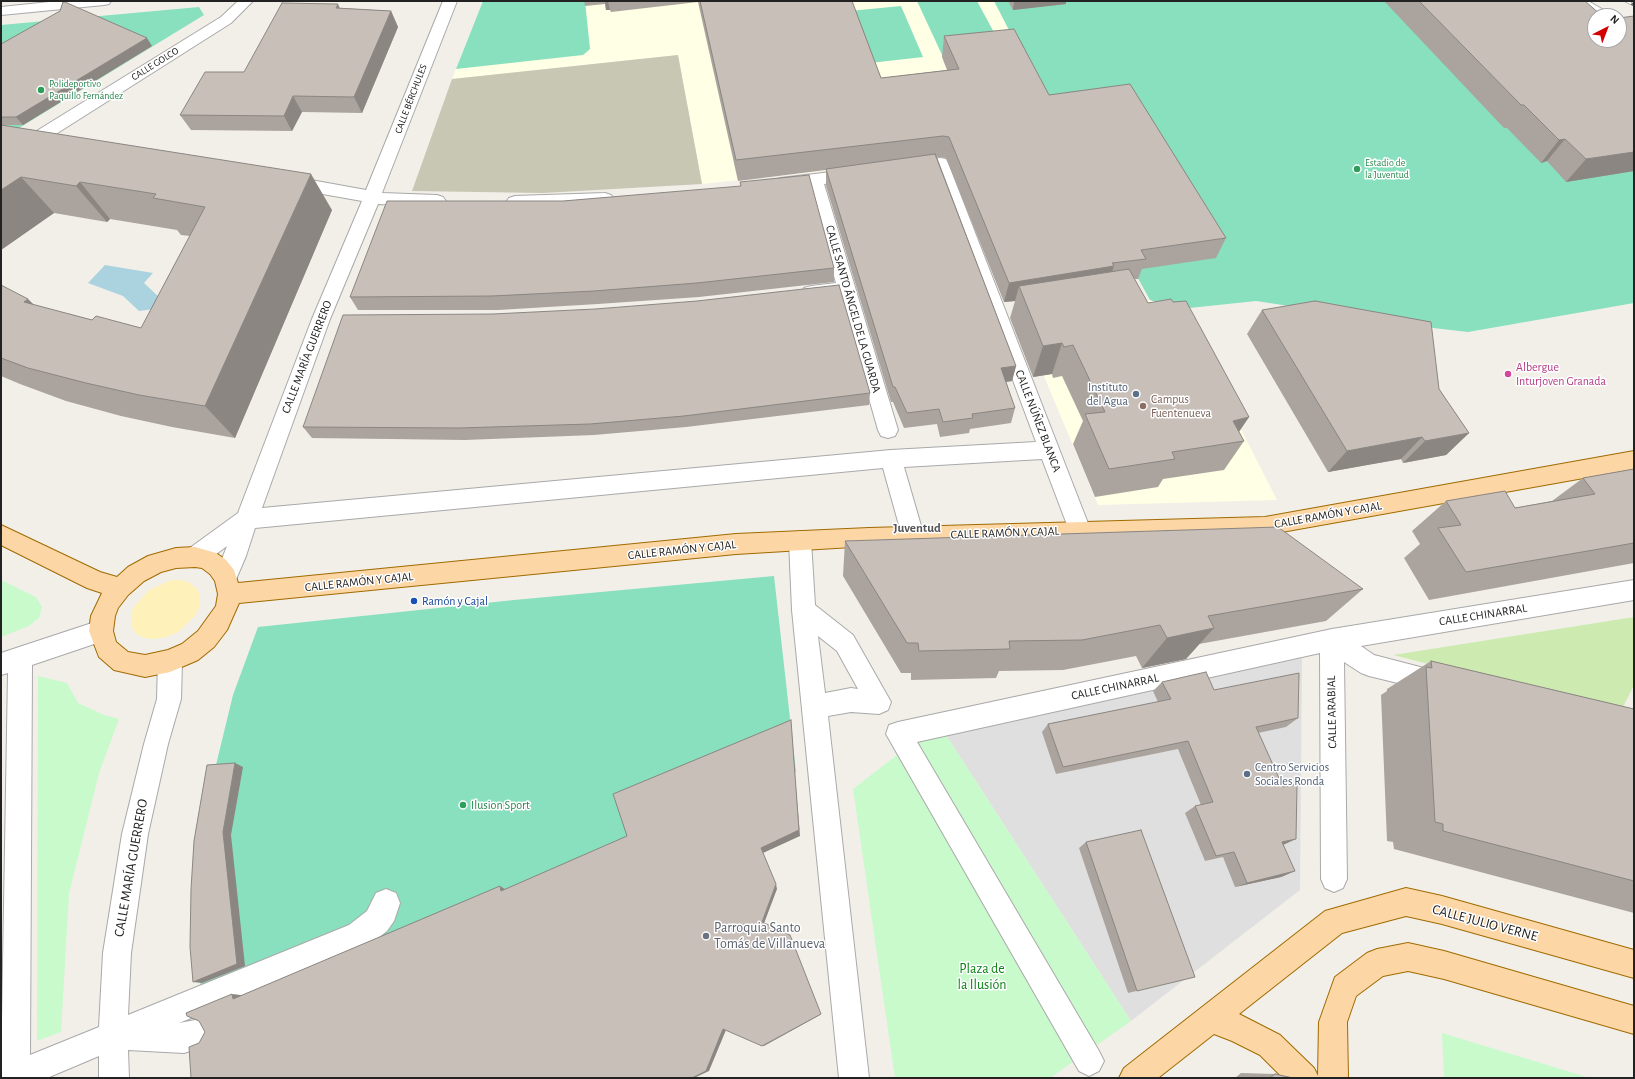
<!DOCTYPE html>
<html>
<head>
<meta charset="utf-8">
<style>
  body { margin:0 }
  #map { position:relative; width:1635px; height:1079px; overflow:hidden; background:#f2efe9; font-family:"Alegreya Sans",sans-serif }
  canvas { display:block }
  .frame { position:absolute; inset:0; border:2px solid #222; pointer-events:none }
  .north { position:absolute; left:1587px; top:8px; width:40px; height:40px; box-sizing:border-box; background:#fff; border:1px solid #a7a7a7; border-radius:50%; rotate:42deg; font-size:11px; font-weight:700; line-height:16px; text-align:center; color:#222 }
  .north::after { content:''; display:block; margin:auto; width:14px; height:18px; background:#d40000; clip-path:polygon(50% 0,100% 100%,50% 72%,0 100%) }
</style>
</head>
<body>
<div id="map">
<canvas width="1635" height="1079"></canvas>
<div class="frame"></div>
<div class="north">N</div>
</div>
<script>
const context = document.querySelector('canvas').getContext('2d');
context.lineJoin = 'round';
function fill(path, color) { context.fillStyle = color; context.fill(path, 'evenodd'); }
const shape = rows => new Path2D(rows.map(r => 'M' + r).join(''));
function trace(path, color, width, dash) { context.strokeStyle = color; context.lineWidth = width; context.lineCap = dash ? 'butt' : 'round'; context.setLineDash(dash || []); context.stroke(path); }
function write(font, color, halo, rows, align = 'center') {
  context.font = font + ' "Alegreya Sans",sans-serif'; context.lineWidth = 3; context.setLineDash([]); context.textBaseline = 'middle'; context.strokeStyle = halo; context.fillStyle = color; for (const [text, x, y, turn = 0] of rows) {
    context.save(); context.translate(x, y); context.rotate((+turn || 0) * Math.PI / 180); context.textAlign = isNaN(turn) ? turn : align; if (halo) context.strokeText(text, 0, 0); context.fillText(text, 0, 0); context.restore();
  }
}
fill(shape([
  [1302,658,1300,890,1131,1021,944,732]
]), '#e0dfdf');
fill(shape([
  [483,1,994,1,1019,49,952,154,808,173,702,184,678,55,452,79],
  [1150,300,1180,309,1277,500,1098,505,1020,319]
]), '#ffffe5');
fill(shape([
  [678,55,702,184,543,193,412,191,452,79]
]), '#c7c7b4');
fill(shape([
  [1634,617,1634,685,1620,713,1393,655]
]), '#cdebb0');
fill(shape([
  [171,580,181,580,190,583,197,589,200,596,200,606,195,616,178,632,166,637,155,639,144,638,136,634,131,626,131,617,133,608,149,590]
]), '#fff1ba');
fill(shape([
  [1,580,36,597,42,607,39,618,29,626,1,637],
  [38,676,67,683,78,703,104,715,119,719,99,773,69,894,61,1032,37,1041],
  [944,732,1131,1021,1050,1078,895,1078,853,789,915,741],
  [1442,1033,1590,1078,1444,1078]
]), '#c8facc');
fill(shape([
  [483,1,585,1,590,49,583,55,456,69],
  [917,1,977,1,1003,49,943,57],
  [994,1,1559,1,1595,40,1619,40,1634,46,1634,303,1468,332,1364,320,1309,309,1256,301,1180,309,1150,300,1124,253],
  [901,6,923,57,870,63,850,11],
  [199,7,204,15,1,139,1,25],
  [774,576,796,772,205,1020,200,980,215,769,233,695,258,627,514,600]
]), '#88e0be');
fill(shape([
  [105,265,153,273,144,283,160,298,154,309,139,311,123,296,88,283]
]), '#aad3df');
const minor = shape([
  [59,1,111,1,109,4,104,5,1,15,1,7,59,1],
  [238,1,253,1,231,23,7,165,1,166,1,153,221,17,238,1],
  [443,1,457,1,382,193,437,195,443,197,446,201,443,205,437,207,378,204,330,319,262,508,891,450,1036,442,934,169,910,172,904,171,902,167,904,163,910,162,940,158,946,159,948,163,1091,531,1088,538,1080,540,1072,538,1042,459,904,467,924,536,921,543,913,545,905,543,902,536,883,468,255,528,246,556,234,584,226,587,218,584,215,577,227,546,203,564,195,567,187,564,184,557,187,550,238,513,312,319,362,201,289,188,283,186,281,182,283,178,289,176,366,190,443,1],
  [1570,1,1588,1,1609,13,1611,16,1595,17,1572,4,1570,1],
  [856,169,862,171,864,175,862,179,824,184,898,430,895,436,888,438,881,436,878,430,840,296,811,300,804,298,802,293,804,288,811,286,836,283,809,188,811,186,781,190,775,188,773,184,775,180,781,178,856,169],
  [605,193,611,195,614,199,611,203,515,208,509,206,506,202,509,198,515,196,605,193],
  [800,531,808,534,811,541,815,605,853,635,891,702,888,710,879,714,851,712,828,716,869,1078,839,1078,792,610,789,541,792,534,800,531],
  [818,636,837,651,858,689,851,688,825,693,818,636],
  [1634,580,1634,600,1361,646,1374,655,1447,674,1451,682,1447,690,1439,693,1369,676,1361,673,1344,662,1347,879,1343,888,1334,892,1325,888,1321,879,1320,653,917,742,1099,1051,1104,1061,1099,1071,1089,1076,1079,1071,886,734,889,725,898,722,1332,629,1634,580],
  [101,620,109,623,113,631,109,639,32,665,30,1055,99,1027,103,953,122,834,144,744,157,699,158,661,162,653,170,650,178,653,182,661,181,699,168,744,148,834,131,953,128,1015,349,925,367,911,376,893,386,889,396,893,400,903,394,921,387,931,369,945,179,1023,206,1018,216,1023,221,1033,216,1043,184,1053,128,1050,129,1078,99,1078,99,1056,47,1078,1,1078,8,673,1,675,1,653,101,620]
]);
const major = shape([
  [1634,451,1634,469,1265,535,869,546,736,554,239,603,227,630,214,647,198,660,170,672,145,677,114,670,99,657,89,631,91,616,102,593,87,588,1,545,1,525,100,572,117,577,128,567,148,556,176,548,195,547,216,553,226,560,234,570,238,583,736,534,869,528,1265,517,1634,451],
  [195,567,202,568,210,574,215,581,218,594,216,606,198,631,182,644,168,650,145,655,128,652,116,642,113,631,115,616,118,608,128,595,144,581,161,572,176,568,195,567],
  [1406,888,1442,896,1634,950,1634,978,1442,924,1406,916,1342,933,1239,1014,1280,1035,1314,1068,1318,1076,1319,1022,1335,977,1367,953,1377,949,1408,943,1444,951,1634,1006,1634,1034,1444,979,1408,971,1383,976,1356,996,1347,1022,1348,1078,1283,1078,1260,1055,1232,1041,1214,1034,1158,1078,1119,1078,1124,1068,1325,911,1406,888]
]);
trace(minor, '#a9a9a9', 2);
trace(major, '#a06b00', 2);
fill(minor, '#fff');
fill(major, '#fcd6a4');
const rail = shape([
  [1626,1,1634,5]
]);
trace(rail, '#707070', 3);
trace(rail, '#fff', 2, [6]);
fill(shape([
  [584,1,852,1,881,78,947,70,942,57,944,36,1049,95,1226,238,1216,258,1142,269,1138,279,1134,279,1148,303,1249,417,1239,432,1244,441,1224,470,1163,479,1158,487,1095,497,1073,444,1083,421,1062,376,1053,378,1052,374,1033,377,1010,318,1015,301,1004,302,946,158,940,157,937,157,1016,366,1012,381,1006,382,1015,408,1011,423,970,429,969,433,940,437,937,424,904,428,893,402,891,402,826,186,826,170,738,181,698,2,611,12,610,10,606,10,605,4,585,6],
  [1008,1,1066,1,1066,4,1013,10],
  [1384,1,1585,1,1634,171,1566,182,1547,161,1541,163,1507,128,1504,128],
  [340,8,391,11,398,27,362,113,302,112,292,131,191,130,180,115],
  [1,44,152,46,23,125,3,125,332,210,235,438,172,427,121,416,66,401,20,384,1,376,1,285,34,305,92,320,141,328,190,236,181,235,177,230,110,219,107,222,54,213,1,250],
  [740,182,834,268,834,282,699,297,598,304,498,310,358,310,350,297,563,201,741,187],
  [1262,310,1439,389,1469,433,1446,455,1403,463,1401,459,1328,472,1247,334],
  [870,393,869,405,686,427,594,435,465,440,312,438,303,427],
  [1634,469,1634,563,1429,600,1404,558,1420,544,1412,531,1446,501,1515,508,1552,501,1583,478],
  [845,541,1363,589,1326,621,1199,644,1186,659,1142,668,1136,656,1063,670,999,671,996,678,911,680,911,673,901,673,843,576],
  [1431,661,1634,709,1634,913,1394,849,1393,842,1387,841,1381,695,1387,691,1387,689],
  [1162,682,1214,690,1298,718,1286,727,1258,733,1283,845,1295,871,1281,877,1235,887,1223,857,1205,861,1185,813,1195,806,1201,805,1178,749,1056,774,1042,732,1048,724,1158,702,1153,691],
  [1086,842,1195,977,1128,993,1079,848],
  [1241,1073,1275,1074,1293,1078,1235,1078]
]), '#aba49e');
fill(shape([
  [605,1,608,1,610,10,606,10],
  [1023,1,1066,1,1066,4,1013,10,1014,2],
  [338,4,345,20,336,8],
  [391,11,398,27,362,113,354,97],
  [147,38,152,46,23,125,16,117],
  [293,96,302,112,292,131,284,116],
  [1565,139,1547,161,1541,163,1559,140],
  [1634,152,1634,171,1566,182,1586,159],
  [311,174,332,210,235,438,205,406],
  [21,177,54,213,1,250,1,190],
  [80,182,110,219,107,222,76,186],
  [1114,266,1107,286,1019,286,1015,301,1004,302,1009,283],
  [28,299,64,334,24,302],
  [1062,343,1052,374,1033,377,1043,346],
  [1016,366,1012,381,997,383,1001,368],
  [1249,417,1231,443,1233,421],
  [1469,433,1446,455,1403,463,1425,441],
  [1422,437,1401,459,1328,472,1347,451],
  [1214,628,1186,659,1142,668,1167,638],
  [791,728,800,836,763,853,761,848],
  [235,763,243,767,231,835,245,966,202,983,193,982,223,832],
  [1296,839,1283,845,1269,848,1282,842],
  [1295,871,1281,877,1235,887,1247,883],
  [776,884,777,889,763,926,762,922],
  [500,886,508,891,501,891],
  [232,994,249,996,233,999],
  [821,1014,820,1015,764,1046,762,1046],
  [723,1029,726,1030,709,1071,694,1078,692,1078]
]), '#8b8681');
const building = shape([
  [700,1,852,1,881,78,959,69,944,36,1014,29,1049,95,1130,84,1226,238,1141,250,1146,259,1112,263,1114,266,1009,283,949,137,943,136,736,160,700,1],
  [1419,1,1585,1,1602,16,1595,16,1595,40,1619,40,1619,18,1634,16,1634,152,1586,159,1565,139,1559,140,1524,105,1521,105,1419,1],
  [63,2,65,2,147,38,16,117,1,117,1,44,60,11,63,2],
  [282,3,338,4,336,8,391,11,354,97,293,96,284,116,180,115,205,72,244,72,282,3],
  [1,125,311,174,205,406,139,395,86,383,28,368,1,358,1,285,28,299,24,302,92,320,96,316,141,328,205,207,153,198,156,194,80,182,76,186,21,177,1,190,1,125],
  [935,154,1016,366,1001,368,1015,408,972,414,973,418,943,422,939,409,907,413,895,387,893,387,826,169,935,154],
  [809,175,834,268,697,283,594,291,492,296,350,297,387,201,563,201,741,186,740,182,809,175],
  [1129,269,1148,303,1171,299,1173,302,1186,301,1249,417,1233,421,1244,441,1172,452,1175,459,1109,469,1085,414,1105,412,1073,345,1064,347,1062,343,1043,346,1019,286,1129,269],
  [839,285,870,393,684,416,590,424,459,428,303,427,343,315,493,314,595,309,697,301,839,285],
  [1315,301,1431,322,1439,389,1469,433,1425,441,1422,437,1347,451,1262,310,1315,301],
  [1634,469,1634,543,1466,572,1438,528,1461,525,1446,501,1505,491,1515,508,1595,494,1583,478,1634,469],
  [1278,527,1363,589,1208,616,1214,628,1167,638,1160,625,1082,640,1009,641,1010,649,919,651,918,643,907,643,845,541,1278,527],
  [1431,661,1634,709,1634,881,1443,831,1443,824,1435,822,1426,667,1432,668,1431,661],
  [1206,672,1214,690,1299,673,1298,718,1256,727,1283,787,1297,784,1296,839,1282,842,1295,871,1247,883,1234,852,1216,856,1195,806,1213,802,1188,741,1063,767,1048,724,1171,699,1162,682,1206,672],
  [791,720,799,830,761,848,776,884,762,922,790,935,821,1014,762,1046,723,1029,706,1071,692,1078,191,1078,189,1047,199,1043,205,1032,199,1021,187,1016,186,1013,232,994,233,999,500,886,501,891,627,836,613,794,791,720],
  [235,763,223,832,237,964,193,982,190,947,191,889,194,841,207,765,235,763],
  [1141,830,1195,977,1137,991,1086,842,1141,830],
  [1275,1074,1293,1078,1270,1078,1275,1074]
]);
fill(building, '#c7bfb8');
trace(building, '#8b8681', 1);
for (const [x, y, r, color] of [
  [41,90,4,"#2e9e5b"],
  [1357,169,4,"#2e9e5b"],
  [1508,374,4,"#d1479c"],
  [1136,394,4,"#5c6f8a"],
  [1143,406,4,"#8d6e63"],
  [414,601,4,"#1a4fb4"],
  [1247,774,4,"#5c6f8a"],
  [463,805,4,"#2e9e5b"],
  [706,936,4,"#6b7280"]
]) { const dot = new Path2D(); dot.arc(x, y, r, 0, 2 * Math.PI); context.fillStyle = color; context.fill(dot); trace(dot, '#fff', 1.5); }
write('10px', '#222', '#fff', [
  ["CALLE GOLCO",155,64,-32],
  ["CALLE BÉRCHULES",411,99,-69]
]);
write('10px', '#27864d', '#fff', [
  ["Polideportivo",49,84],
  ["Paquillo Fernández",49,96],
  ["Estadio de",1365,163],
  ["la Juventud",1365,175]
], 'left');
write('12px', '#222', '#fff', [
  ["CALLE SANTO ÁNGEL DE LA GUARDA",853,309,74],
  ["CALLE MARÍA GUERRERO",307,357,-69],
  ["CALLE NÚÑEZ BLANCA",1038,421,69],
  ["CALLE RAMÓN Y CAJAL",1328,515,-10],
  ["CALLE RAMÓN Y CAJAL",1005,533,-2],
  ["CALLE RAMÓN Y CAJAL",682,550,-6],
  ["CALLE RAMÓN Y CAJAL",359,582,-6],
  ["CALLE CHINARRAL",1483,615,-9],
  ["CALLE CHINARRAL",1115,687,-12],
  ["CALLE ARABIAL",1332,712,-91]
]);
write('12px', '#b23c85', '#fff', [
  ["Albergue",1516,367],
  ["Inturjoven Granada",1516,381]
], 'left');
write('12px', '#4e5e75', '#fff', [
  ["Instituto",1128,387],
  ["del Agua",1128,401],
  ["Centro Servicios",1255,767,"left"],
  ["Sociales Ronda",1255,781,"left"]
], 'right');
write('12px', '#785e54', '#fff', [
  ["Campus",1151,399],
  ["Fuentenueva",1151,413]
], 'left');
write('12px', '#164399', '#fff', [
  ["Ramón y Cajal",422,601]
], 'left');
write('12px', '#27864d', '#fff', [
  ["Ilusion Sport",471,805]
], 'left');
write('bold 13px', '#555', '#fff', [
  ["Juventud",917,528]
]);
write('14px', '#222', '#fff', [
  ["CALLE MARÍA GUERRERO",131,868,-80],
  ["CALLE JULIO VERNE",1485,923,15]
]);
write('14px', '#5b616d', '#fff', [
  ["Parroquia Santo",714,928],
  ["Tomás de Villanueva",714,944]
], 'left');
write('14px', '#0c8416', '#fff', [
  ["Plaza de",982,969],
  ["la Ilusión",982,985]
]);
</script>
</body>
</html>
